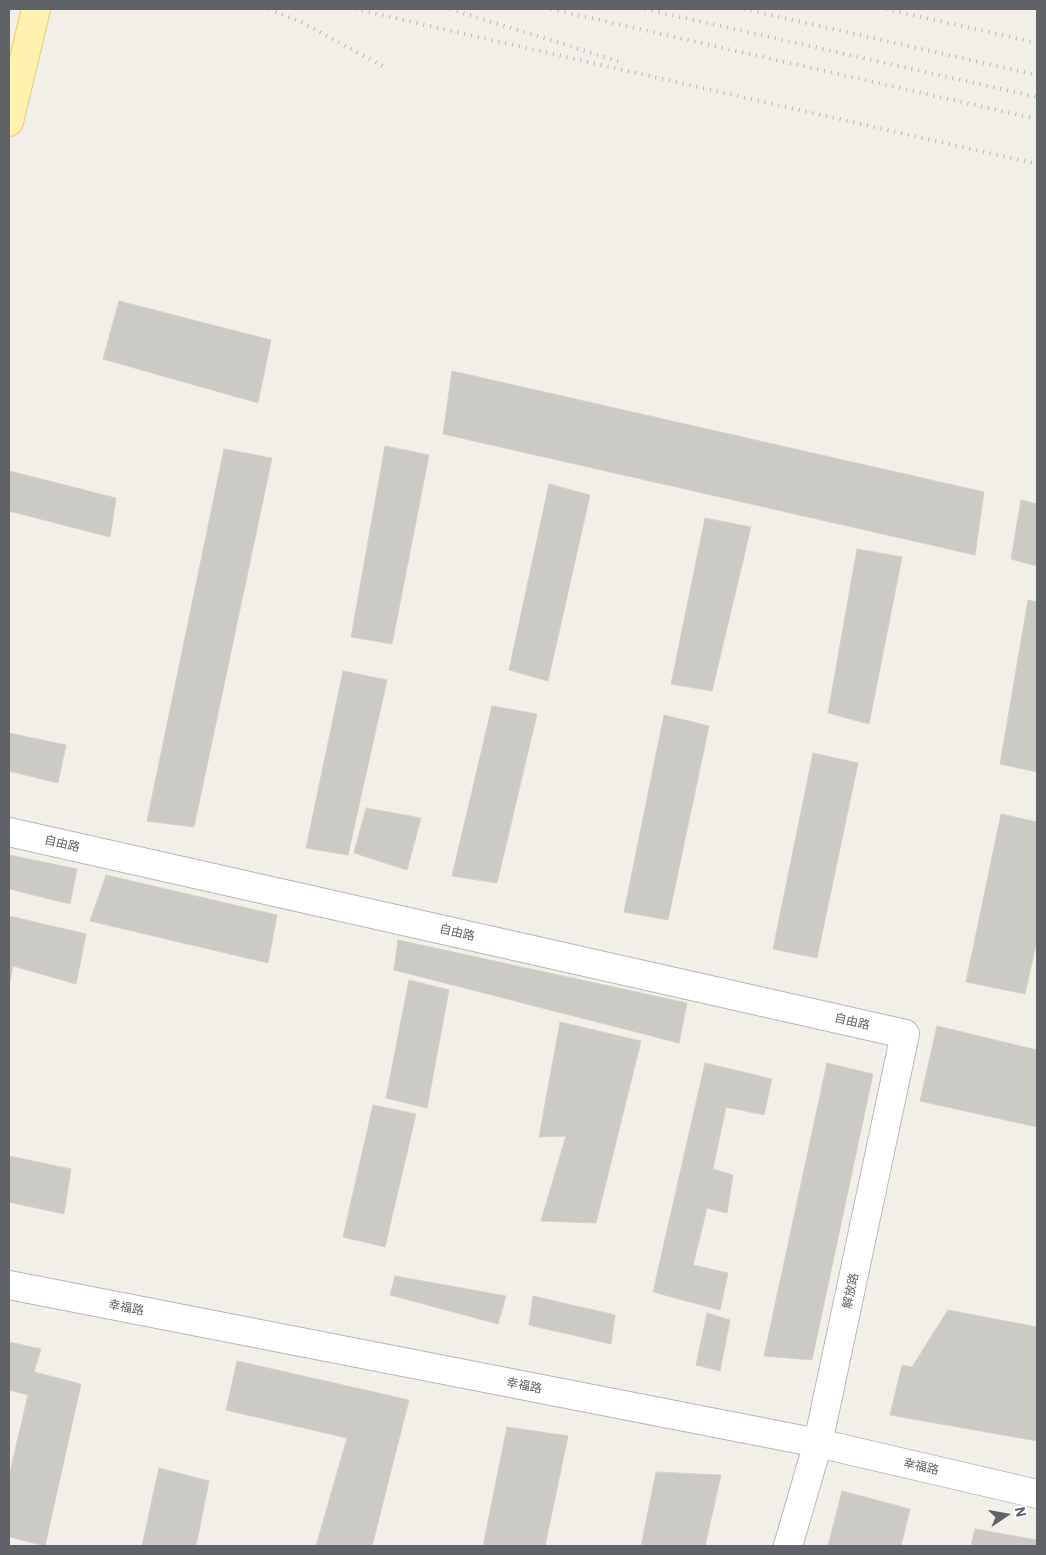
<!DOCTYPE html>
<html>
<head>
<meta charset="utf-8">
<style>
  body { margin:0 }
  #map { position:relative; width:1046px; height:1555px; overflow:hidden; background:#f1efe8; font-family:"IBM Plex Sans",sans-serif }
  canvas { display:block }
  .frame { position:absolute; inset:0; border:10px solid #5f6368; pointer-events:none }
  .north { position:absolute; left:981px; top:1490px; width:50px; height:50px; -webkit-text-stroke:4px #fff; paint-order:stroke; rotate:78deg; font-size:14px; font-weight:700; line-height:20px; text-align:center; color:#5f6368 }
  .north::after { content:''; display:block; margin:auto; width:18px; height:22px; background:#5f6368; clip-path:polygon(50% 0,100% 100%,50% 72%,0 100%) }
</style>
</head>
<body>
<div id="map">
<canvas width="1046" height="1555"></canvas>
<div class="frame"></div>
<div class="north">N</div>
</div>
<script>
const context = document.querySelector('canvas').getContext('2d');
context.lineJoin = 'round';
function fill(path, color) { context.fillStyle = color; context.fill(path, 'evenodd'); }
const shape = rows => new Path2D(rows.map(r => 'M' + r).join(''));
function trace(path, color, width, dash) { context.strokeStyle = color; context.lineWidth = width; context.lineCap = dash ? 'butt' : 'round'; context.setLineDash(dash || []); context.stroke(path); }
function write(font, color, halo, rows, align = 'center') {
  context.font = font + ' "IBM Plex Sans","Noto Sans SC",sans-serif'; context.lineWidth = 4; context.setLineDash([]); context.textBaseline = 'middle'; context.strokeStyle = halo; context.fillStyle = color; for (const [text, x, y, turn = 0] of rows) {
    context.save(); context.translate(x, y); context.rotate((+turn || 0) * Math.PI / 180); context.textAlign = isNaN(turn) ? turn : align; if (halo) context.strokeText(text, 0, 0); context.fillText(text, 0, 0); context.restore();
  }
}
const building = shape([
  [119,301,271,340,258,403,103,359,119,301],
  [452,371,984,492,975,555,443,434,452,371],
  [385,446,429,455,392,644,351,637,385,446],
  [224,449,272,458,194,827,147,821,224,449],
  [9,471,116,498,110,537,9,511,9,471],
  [549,484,590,495,548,681,509,670,549,484],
  [1021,500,1037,504,1037,566,1011,559,1021,500],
  [705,518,751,527,712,691,671,684,705,518],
  [857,549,902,557,869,724,828,713,857,549],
  [1028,600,1037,602,1037,772,1000,764,1028,600],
  [343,671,387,680,348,855,306,848,343,671],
  [492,706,537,714,497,883,452,876,492,706],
  [664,715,709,726,668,920,624,912,664,715],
  [9,733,66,745,58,783,9,771,9,733],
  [813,753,858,763,817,958,773,949,813,753],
  [366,808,421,818,407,870,354,853,366,808],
  [1001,814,1037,822,1037,940,1025,994,966,982,1001,814],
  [9,855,77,869,70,904,9,889,9,855],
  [106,875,277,915,268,963,90,921,106,875],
  [9,916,86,934,76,984,13,966,9,987,9,916],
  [398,940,687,1003,679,1043,394,970,398,940],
  [409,980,449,990,427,1108,386,1098,409,980],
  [560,1022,641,1041,596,1223,541,1221,566,1136,539,1137,560,1022],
  [937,1026,1037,1050,1037,1127,920,1101,937,1026],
  [705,1063,772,1079,764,1115,726,1107,713,1169,733,1175,727,1213,707,1208,693,1265,728,1273,720,1310,653,1292,705,1063],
  [827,1063,873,1074,812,1360,764,1356,827,1063],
  [373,1105,416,1114,385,1247,343,1237,373,1105],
  [9,1156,71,1169,64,1214,9,1202,9,1156],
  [395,1276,506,1296,498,1324,390,1295,395,1276],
  [533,1296,615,1315,611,1344,529,1325,533,1296],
  [948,1310,1037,1327,1037,1441,890,1415,902,1365,912,1367,948,1310],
  [707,1313,730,1320,720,1371,696,1365,707,1313],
  [9,1342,41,1349,34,1372,81,1384,45,1546,9,1537,9,1476,28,1395,9,1390,9,1342],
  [237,1361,409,1400,372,1546,316,1546,347,1438,226,1410,237,1361],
  [507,1427,568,1436,545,1546,483,1546,507,1427],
  [159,1468,209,1481,196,1546,142,1546,159,1468],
  [656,1472,721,1475,705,1546,641,1546,656,1472],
  [842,1491,910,1509,901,1546,828,1546,842,1491],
  [975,1529,1037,1540,1037,1546,971,1546,975,1529]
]);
fill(building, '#cccac5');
trace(building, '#d6d1c6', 1);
const minor = shape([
  [9,832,905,1034,818,1443,788,1546],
  [9,1285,818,1443,1037,1494]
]);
const major = shape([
  [9,122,36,9]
]);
trace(minor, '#b5b8bc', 30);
trace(major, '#f2c960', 30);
trace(minor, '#fff', 28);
trace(major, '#fff2af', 28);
trace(shape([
  [269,9,305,24,386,68],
  [355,9,1037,164],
  [450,9,624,63],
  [551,9,1037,119],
  [645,9,1037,97],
  [744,9,1037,75],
  [886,9,1037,43]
]), '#b6b7b8', 4, [1, 6]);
write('12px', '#5f6368', '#fff', [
  ["自由路",62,844,13],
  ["自由路",457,933,13],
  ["自由路",852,1022,13],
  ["解放路",851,1291,-78],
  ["幸福路",126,1308,11],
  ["幸福路",524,1386,11],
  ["幸福路",921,1467,13]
]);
</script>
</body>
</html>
